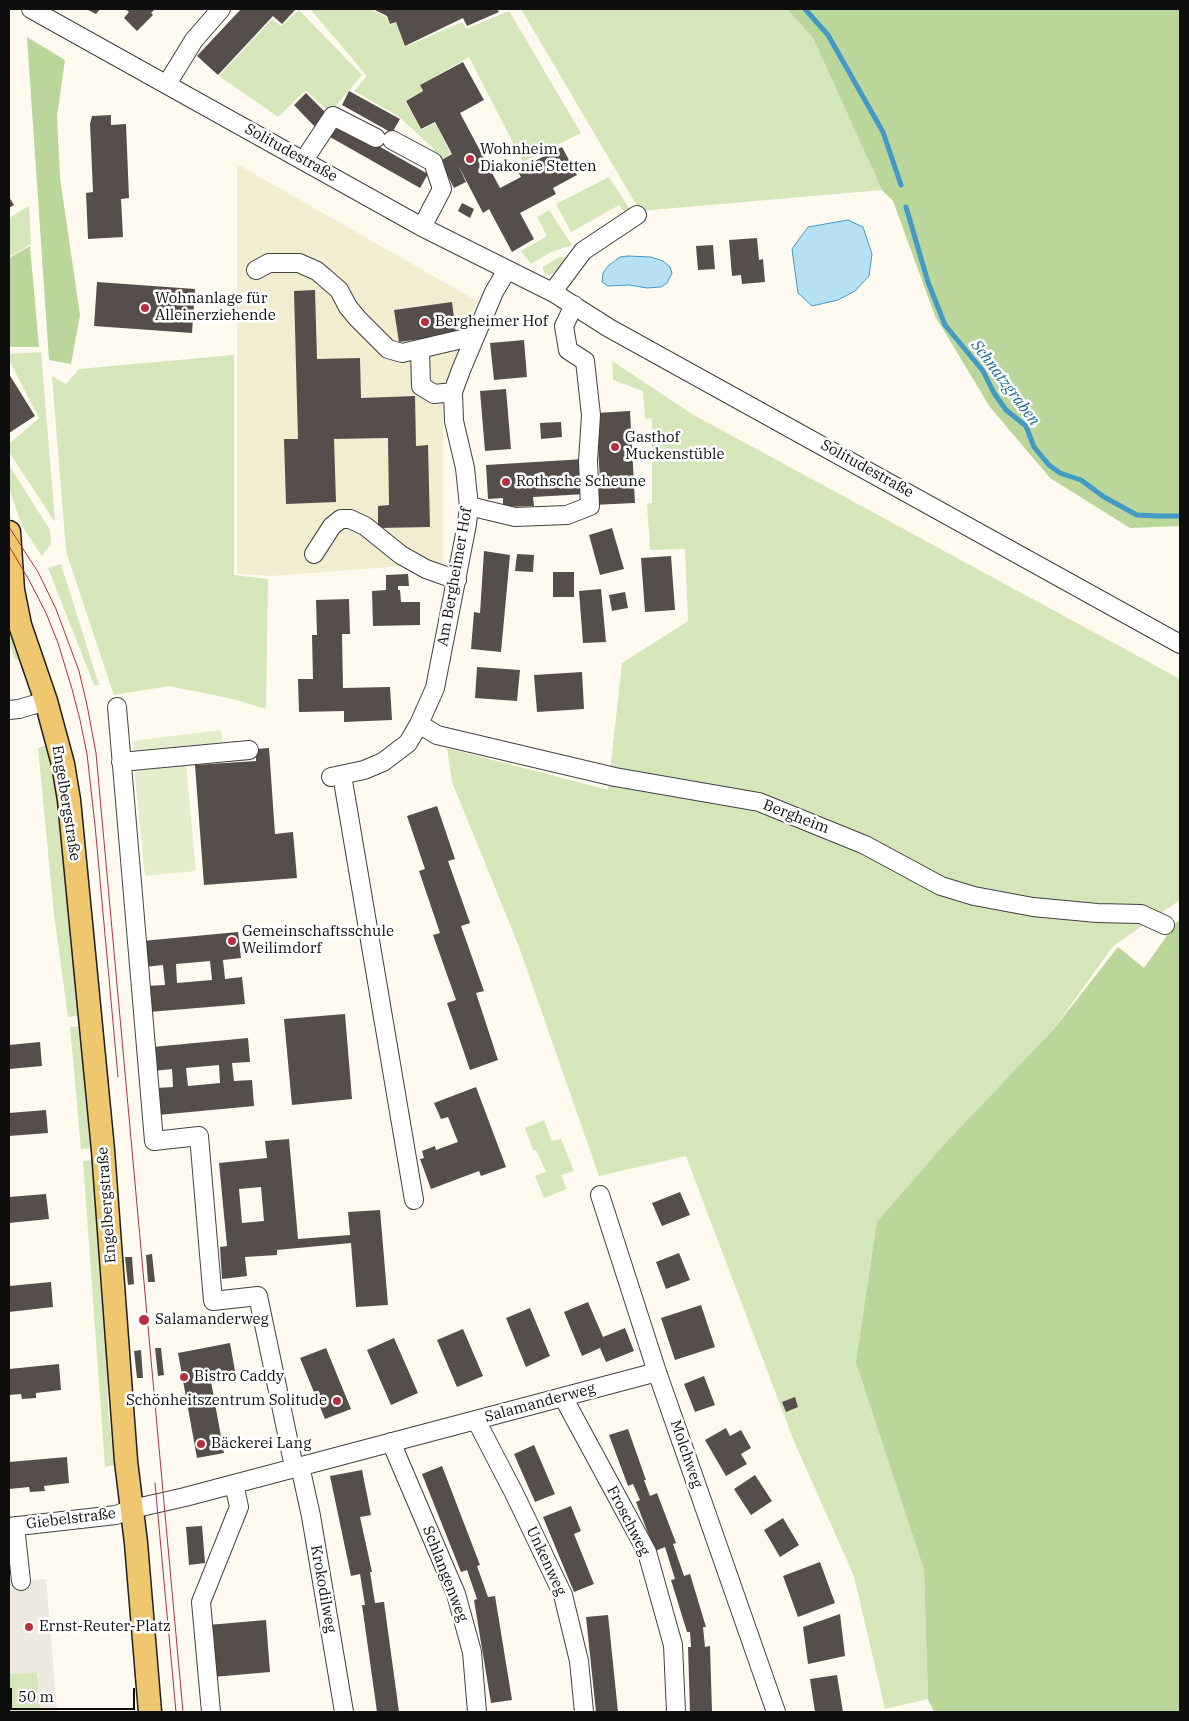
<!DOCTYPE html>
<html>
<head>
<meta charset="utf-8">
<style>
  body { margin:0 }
  #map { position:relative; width:1189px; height:1721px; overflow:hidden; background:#fefaef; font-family:"IBM Plex Serif",serif }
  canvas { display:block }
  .frame { position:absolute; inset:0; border:10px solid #0e0e0e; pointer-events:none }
  .scale { position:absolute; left:10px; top:1688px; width:125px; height:22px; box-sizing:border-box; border:2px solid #0e0e0e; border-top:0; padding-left:6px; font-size:15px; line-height:18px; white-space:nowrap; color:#0e0e0e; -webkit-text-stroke:4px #fff; paint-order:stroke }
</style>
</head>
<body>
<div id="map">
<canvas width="1189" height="1721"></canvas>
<div class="frame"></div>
<div class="scale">50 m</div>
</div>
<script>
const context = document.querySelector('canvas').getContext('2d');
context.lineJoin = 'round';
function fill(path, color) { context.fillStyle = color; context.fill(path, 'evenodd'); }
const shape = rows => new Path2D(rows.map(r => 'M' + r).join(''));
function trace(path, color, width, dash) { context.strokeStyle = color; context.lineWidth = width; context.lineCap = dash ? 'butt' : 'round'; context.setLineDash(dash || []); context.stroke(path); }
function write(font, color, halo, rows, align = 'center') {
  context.font = font + ' "IBM Plex Serif",serif'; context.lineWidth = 5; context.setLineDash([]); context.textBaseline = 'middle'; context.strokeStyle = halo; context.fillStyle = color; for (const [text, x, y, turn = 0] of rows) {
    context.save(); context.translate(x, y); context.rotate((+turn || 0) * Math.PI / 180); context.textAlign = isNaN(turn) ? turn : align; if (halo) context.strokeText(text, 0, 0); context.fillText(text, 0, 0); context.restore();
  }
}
fill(shape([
  [237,164,477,301,443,392,443,563,272,576,237,574]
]), '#f2edd1');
fill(shape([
  [310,9,370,9,386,17,390,25,396,22,405,47,462,22,466,29,509,11,581,133,523,162,469,57,420,85,422,91,405,101,421,130,435,123,451,154,440,161,434,149,398,116,354,91,367,76],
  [521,9,787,9,813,38,882,190,640,211],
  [299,10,362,75,330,113,306,90,278,117,219,76,272,19,281,26],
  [609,177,633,214,628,217,619,205,571,232,556,204],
  [29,206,31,244,9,257,9,218],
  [549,210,572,245,551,252,531,264,521,251,547,236,537,217],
  [559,257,564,257,566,259,562,267,554,273,549,275,545,273,543,270,543,267],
  [41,352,55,522,9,452,9,444,39,418,9,360,9,354],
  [234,355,234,575,268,579,266,709,229,698,169,686,114,695,66,551,52,376,66,384,79,369],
  [612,361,692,414,1180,679,1180,900,1113,946,1053,1030,949,1139,856,1363,924,1570,928,1699,885,1709,854,1576,793,1439,686,1156,599,1176,518,944,452,782,447,748,608,790,622,663,688,621,685,549,650,550,647,504,652,503,652,418,645,419,643,391,613,380],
  [9,465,50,530,51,544,42,556,22,526,9,487],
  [61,564,99,685,94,685,48,568],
  [9,617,21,659,16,660,14,658,9,642],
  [47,745,60,806,81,1015,68,1017,54,914,38,748],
  [82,1026,93,1148,81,1149,70,1027],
  [544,1120,552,1141,561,1139,574,1171,561,1175,567,1189,544,1198,535,1176,546,1172,536,1150,533,1150,525,1128],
  [94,1160,107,1323,108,1407,114,1465,105,1467,83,1161],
  [37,1672,41,1712,9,1712,9,1674]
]), '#d5e6bb');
fill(shape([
  [787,9,1180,9,1180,526,1130,528,1050,478,990,407,935,316,893,201,882,190,813,38],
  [27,37,65,60,57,116,60,178,80,315,71,364,49,360],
  [30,246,39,347,9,347,9,258],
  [1180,920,1180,1712,934,1712,928,1699,924,1570,856,1363,877,1222,949,1139,1053,1030,1118,947,1144,968,1175,924]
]), '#bad69b');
fill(shape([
  [221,730,223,742,134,753,133,741],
  [186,764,196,871,145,876,134,768]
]), '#e5eecc');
fill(shape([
  [46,1579,57,1712,39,1712,41,1712,37,1672,9,1674,9,1582]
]), '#eee9df');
const water = shape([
  [848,220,863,227,872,254,869,276,855,291,838,300,812,306,798,293,792,249,808,227,848,220],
  [628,256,651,257,663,261,670,267,672,273,667,283,661,287,647,288,629,285,608,286,602,282,603,273,608,266,620,257,628,256]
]);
fill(water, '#b7e0f2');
trace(water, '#439ac4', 1);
trace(shape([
  [805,9,828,35,883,132,901,185],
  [906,207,928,282,945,325,983,371,994,393,1006,410,1026,426,1034,447,1049,465,1060,473,1081,480,1104,497,1137,515,1158,516,1180,516]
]), '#439ac4', 5);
fill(shape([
  [86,9,100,9,96,14],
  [125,9,155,9,151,13,153,15,137,31,124,18,129,12],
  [241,9,296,9,282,24,273,16,218,75,197,56],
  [373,9,497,9,499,12,467,26,463,18,405,46,396,22,390,24,387,16],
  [463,62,484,100,460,113,500,188,521,177,517,170,562,147,577,175,553,188,556,194,520,213,534,239,512,252,489,209,483,213,458,165,466,182,454,188,440,161,452,154,435,122,421,129,406,101,423,91,420,85],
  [349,91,400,119,392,133,342,105],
  [306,93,329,116,316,128,294,105],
  [111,115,111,125,126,124,129,198,121,199,123,237,88,239,86,193,93,192,90,124,92,116],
  [338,123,428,174,420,188,330,137],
  [9,197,14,205,9,208],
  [462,203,474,209,470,218,458,211],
  [757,238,759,260,763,259,765,282,742,284,741,275,732,276,729,240],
  [713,245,715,269,698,270,696,246],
  [97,282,195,289,192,333,94,326],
  [315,290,317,359,360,358,361,398,415,396,416,446,428,445,430,527,378,528,378,506,389,505,388,438,334,439,336,502,286,504,284,439,298,439,294,291],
  [452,302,456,334,399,342,394,310],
  [524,340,527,377,494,380,490,343],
  [9,374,35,416,9,433],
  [506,389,511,449,485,451,480,391],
  [630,411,635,503,592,505,591,481,600,480,596,413],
  [561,422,562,437,541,439,540,423],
  [584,459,586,494,533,497,534,506,503,507,503,498,488,499,486,465],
  [612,528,624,569,600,575,589,535],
  [484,551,510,555,501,652,471,649,474,612,480,613],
  [517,554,534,555,533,572,515,571],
  [671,556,675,610,645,612,641,558],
  [553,572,574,572,574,597,553,597],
  [408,574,409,586,398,586,398,590,400,590,401,602,420,602,420,625,373,626,372,591,386,590,386,575],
  [601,589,606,642,583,643,579,591],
  [625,592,628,608,612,611,609,595],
  [349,599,350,634,342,634,343,688,390,687,392,720,344,722,344,711,299,712,298,679,313,679,312,635,317,635,316,600],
  [477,667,520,670,517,701,475,698],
  [582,672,584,709,537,712,534,675],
  [269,748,275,834,293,832,297,878,204,885,195,765,256,761,256,749],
  [437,806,455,859,448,861,470,923,461,926,484,991,476,993,498,1060,470,1070,447,1003,456,1000,433,935,440,933,419,871,425,869,407,816],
  [238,932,241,958,223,960,225,979,242,977,245,1004,149,1012,146,986,165,985,163,965,145,967,142,941],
  [210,961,212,980,177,983,176,964],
  [345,1014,352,1099,292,1105,284,1019],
  [248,1038,250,1062,232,1063,234,1081,252,1080,254,1106,158,1115,156,1088,173,1087,172,1069,154,1071,152,1047],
  [219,1065,220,1083,188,1086,186,1068],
  [40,1042,42,1066,9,1069,9,1045],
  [476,1087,506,1167,481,1176,479,1171,431,1189,420,1159,424,1158,422,1151,435,1146,436,1150,458,1142,448,1117,441,1119,434,1103],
  [46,1110,48,1133,9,1136,9,1113],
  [289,1139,298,1239,350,1235,348,1212,380,1210,388,1305,356,1307,351,1243,277,1250,277,1255,245,1257,247,1276,222,1279,220,1247,227,1246,219,1163,267,1158,265,1141],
  [261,1187,264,1221,242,1223,239,1189],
  [680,1192,690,1215,662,1226,652,1203],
  [46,1194,49,1219,9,1223,9,1197],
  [679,1253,690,1280,666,1289,656,1262],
  [152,1254,155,1282,148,1282,146,1255],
  [125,1257,132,1257,134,1284,128,1285],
  [51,1282,53,1307,9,1312,9,1286],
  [588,1302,603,1337,625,1328,634,1351,606,1362,600,1348,582,1356,564,1312],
  [701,1305,715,1347,675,1360,661,1318],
  [530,1308,550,1356,526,1367,506,1318],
  [463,1329,483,1376,457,1387,437,1340],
  [394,1338,418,1393,391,1405,367,1350],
  [230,1343,235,1371,210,1376,224,1453,197,1458,178,1353],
  [155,1348,161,1348,164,1375,158,1376],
  [326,1348,351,1409,325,1419,300,1358],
  [141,1350,143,1378,137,1378,134,1351],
  [59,1364,61,1390,36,1393,36,1398,22,1399,21,1394,9,1395,9,1369],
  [704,1376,715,1405,695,1412,684,1384],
  [795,1397,798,1407,786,1412,782,1402],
  [726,1428,730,1436,741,1430,751,1448,741,1454,747,1464,726,1476,705,1440],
  [628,1429,646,1480,644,1480,650,1496,657,1493,676,1543,673,1544,684,1576,690,1574,706,1627,703,1627,705,1647,710,1646,712,1712,690,1712,688,1647,691,1647,690,1632,687,1632,671,1580,675,1579,665,1547,655,1551,636,1502,640,1500,633,1484,628,1486,609,1435],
  [534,1445,555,1494,535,1502,514,1454],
  [67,1457,69,1483,44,1486,45,1491,30,1492,29,1487,9,1489,9,1462],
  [442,1466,480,1565,477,1566,488,1597,495,1596,512,1700,491,1703,474,1600,477,1599,467,1570,461,1572,422,1474],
  [362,1470,371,1515,360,1517,372,1572,370,1572,375,1603,384,1602,399,1712,377,1712,362,1605,365,1605,360,1574,351,1576,330,1476],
  [755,1475,772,1501,751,1515,734,1489],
  [571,1506,581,1531,574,1534,594,1584,574,1592,543,1517],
  [783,1518,799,1545,780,1557,764,1530],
  [202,1526,205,1563,189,1565,186,1527],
  [820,1562,835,1603,798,1617,783,1576],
  [840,1614,845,1656,808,1664,803,1627],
  [608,1615,618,1712,596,1712,586,1617],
  [266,1620,270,1672,213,1677,208,1625],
  [837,1675,843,1712,815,1712,810,1679]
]), '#564e4b');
const minor = shape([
  [31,9,422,227,554,293,609,328,1180,644],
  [167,84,194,40,221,9],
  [392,140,433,162,442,189,422,227],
  [304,160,333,116,376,138],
  [256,270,269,263,299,263,317,271,339,290,348,307,358,319,388,349,402,353,475,336],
  [554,293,557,286,583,251,637,215],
  [420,349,421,386,434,394,453,392],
  [469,506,515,517,567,515,590,506,588,461,591,415,585,361,568,350,564,326,574,305],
  [314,554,332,526,341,519,350,519,365,526,401,555,426,569,457,580],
  [117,707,154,1141,199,1136,213,1301,258,1296,294,1467],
  [9,710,19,709,46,701],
  [419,724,437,735,615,777,759,802,865,845,941,886,974,896,1033,907,1097,913,1141,914,1165,925],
  [121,762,249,750],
  [342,775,414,1200],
  [331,777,364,770,383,762,408,743,419,724,435,688,467,524,469,506,465,468,454,421,453,392,461,370,494,292,507,270],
  [600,1195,657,1372,776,1712],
  [563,1397,647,1552,673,1645,676,1712],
  [476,1420,514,1493,563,1595,579,1661,584,1712],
  [391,1442,456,1594,472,1652,477,1712],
  [300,1466,311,1516,344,1712],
  [15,1526,21,1581],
  [9,1527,116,1515,132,1509,185,1497,657,1372],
  [211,1712,201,1602,239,1507,234,1484]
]);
const major = shape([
  [9,532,13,590,20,625,46,701,63,764,69,800,103,1150,126,1461,136,1543,150,1712]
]);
trace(minor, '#414141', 20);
trace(major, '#1f1f1f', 25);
trace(minor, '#fff', 18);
trace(major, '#efc76e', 22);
trace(shape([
  [9,527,38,572,56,609,79,671,87,705,96,753,183,1712],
  [9,546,29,580,46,613,58,643,72,689,80,720,87,754,95,825,118,1077],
  [155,1483,176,1712]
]), '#b52f3f', 1);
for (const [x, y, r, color] of [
  [470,159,5,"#b52f3f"],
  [145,308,5,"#b52f3f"],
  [425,322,5,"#b52f3f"],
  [615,447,5,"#b52f3f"],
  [506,482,5,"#b52f3f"],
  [232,941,5,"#b52f3f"],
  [144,1320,6,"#b52f3f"],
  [184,1377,5,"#b52f3f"],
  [337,1401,5,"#b52f3f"],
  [201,1444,5,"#b52f3f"],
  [29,1627,5,"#b52f3f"]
]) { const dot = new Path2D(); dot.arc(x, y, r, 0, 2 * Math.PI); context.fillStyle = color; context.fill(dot); trace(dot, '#fff', 2); }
write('15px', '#0e0e0e', '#fff', [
  ["Wohnheim",480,150],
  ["Diakonie Stetten",480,167],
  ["Wohnanlage für",155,299],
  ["Alleinerziehende",155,316],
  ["Bergheimer Hof",435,322],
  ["Gasthof",625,438],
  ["Muckenstüble",625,455],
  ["Rothsche Scheune",516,482],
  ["Gemeinschaftsschule",242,932],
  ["Weilimdorf",242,949],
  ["Salamanderweg",155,1320],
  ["Bistro Caddy",194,1377],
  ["Schönheitszentrum Solitude",327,1401,"right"],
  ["Bäckerei Lang",211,1444],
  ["Ernst-Reuter-Platz",39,1627]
], 'left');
write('15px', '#0e0e0e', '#fff', [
  ["Solitudestraße",291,153,29],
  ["Solitudestraße",867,469,29],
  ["Am Bergheimer Hof",455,577,-80],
  ["Engelbergstraße",66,803,81],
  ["Bergheim",796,817,21],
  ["Engelbergstraße",107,1205,-94],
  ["Salamanderweg",540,1403,-15],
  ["Molchweg",686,1454,71],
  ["Giebelstraße",71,1519,-7],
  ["Froschweg",628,1521,63],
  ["Unkenweg",546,1561,65],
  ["Schlangenweg",445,1574,69],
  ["Krokodilweg",323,1589,80]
]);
write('italic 16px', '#1f6c97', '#fff', [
  ["Schnatzgraben",1005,383,53]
]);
</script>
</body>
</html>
